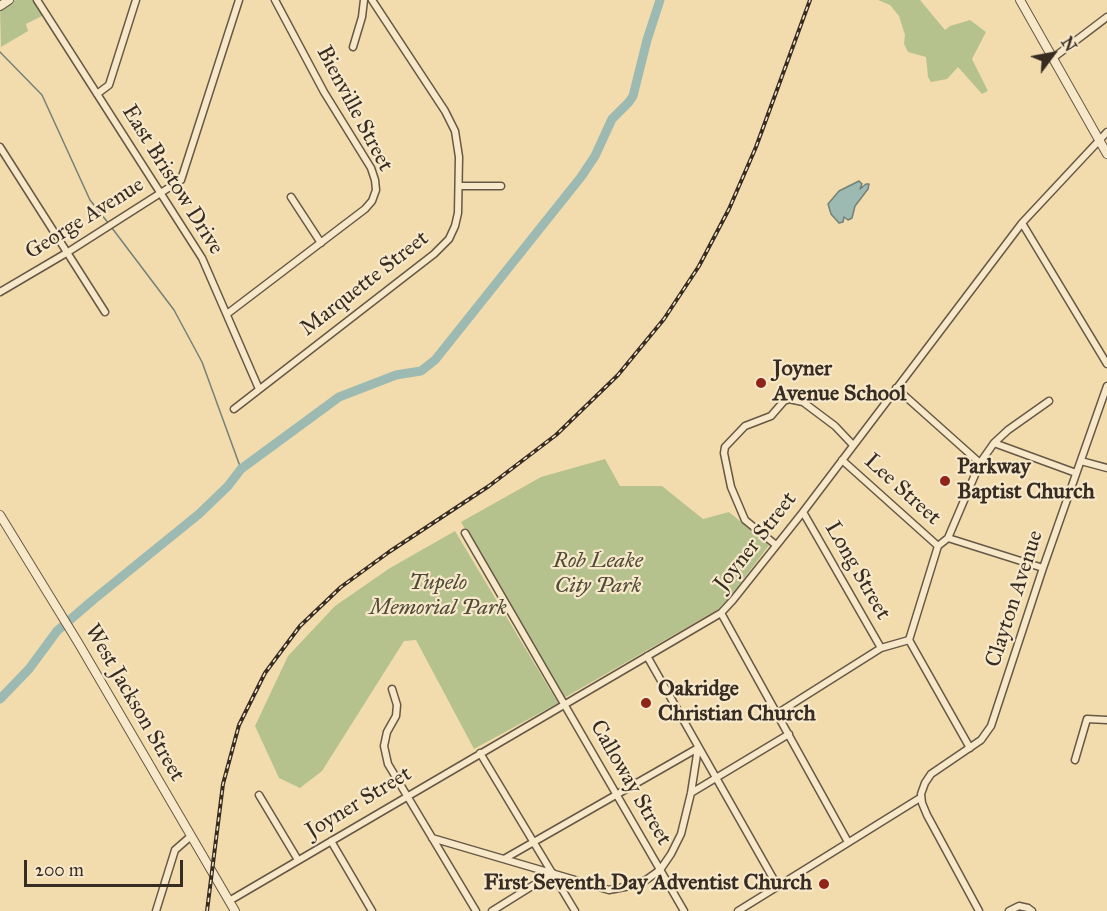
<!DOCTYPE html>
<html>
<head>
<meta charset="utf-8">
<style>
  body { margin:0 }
  #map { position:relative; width:1107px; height:911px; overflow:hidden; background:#f2dcad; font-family:"IM FELL Great Primer",serif }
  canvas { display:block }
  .north { position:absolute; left:1023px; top:24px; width:60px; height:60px; -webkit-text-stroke:4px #f7e8ca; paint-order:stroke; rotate:58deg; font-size:16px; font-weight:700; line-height:24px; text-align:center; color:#372c22 }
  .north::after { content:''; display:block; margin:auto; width:21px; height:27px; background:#372c22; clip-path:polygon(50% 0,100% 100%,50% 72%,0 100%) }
  .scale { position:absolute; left:24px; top:860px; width:159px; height:27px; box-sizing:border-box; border:3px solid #372c22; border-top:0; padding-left:8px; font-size:18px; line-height:21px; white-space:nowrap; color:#372c22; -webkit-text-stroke:4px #f7e8ca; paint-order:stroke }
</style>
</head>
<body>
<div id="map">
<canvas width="1107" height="911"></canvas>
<div class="north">N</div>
<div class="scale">200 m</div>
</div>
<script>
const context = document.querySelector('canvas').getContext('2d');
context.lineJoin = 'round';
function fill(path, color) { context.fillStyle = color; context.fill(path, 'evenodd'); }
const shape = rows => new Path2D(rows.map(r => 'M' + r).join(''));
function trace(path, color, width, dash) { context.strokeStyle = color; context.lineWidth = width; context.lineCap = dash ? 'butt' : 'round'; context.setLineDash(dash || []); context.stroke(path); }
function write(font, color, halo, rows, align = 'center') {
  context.font = font + ' "IM FELL Great Primer",serif'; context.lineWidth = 4.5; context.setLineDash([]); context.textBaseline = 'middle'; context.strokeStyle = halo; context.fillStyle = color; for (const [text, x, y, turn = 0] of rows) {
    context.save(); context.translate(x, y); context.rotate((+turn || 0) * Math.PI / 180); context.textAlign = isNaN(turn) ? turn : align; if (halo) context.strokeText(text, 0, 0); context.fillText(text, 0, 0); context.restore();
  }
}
fill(shape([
  [12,0,37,0,46,14,26,24,28,31,1,47,0,7],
  [878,0,920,0,945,30,950,26,970,20,986,32,972,59,988,91,982,94,958,67,947,79,931,82,928,77,926,57,908,52,904,44,905,35,899,16,890,5],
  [605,459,620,486,662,486,703,519,729,512,769,545,731,596,717,610,564,698,461,522,541,477],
  [455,531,558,703,474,749,416,640,404,641,322,771,300,788,279,778,255,726,288,656,335,606,390,568]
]), '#b6c28e');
const water = shape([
  [859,181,862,184,860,189,866,184,869,184,868,189,855,206,852,218,848,220,844,217,843,222,839,223,831,214,828,204,839,191,859,181]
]);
fill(water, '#9cbab1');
trace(water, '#748178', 1.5);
trace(shape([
  [0,52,42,95,90,200,109,224],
  [112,228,174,310,202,362,241,469]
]), '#748178', 1.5);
trace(shape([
  [0,699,29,669,57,631,93,600,199,514,228,486,241,469,339,397,396,375,421,371,435,360,581,177,595,156,612,119,629,102,633,96,647,40,660,0]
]), '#9cbab1', 9);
const minor = shape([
  [37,0,202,258,259,389],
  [353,47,362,17,364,0],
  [1053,58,1107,17],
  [97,94,109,85,136,0],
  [0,147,105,312],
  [459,186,501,186],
  [291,197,321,243],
  [1022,223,1107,364],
  [0,292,68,252,181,180,239,0],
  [227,314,365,209,372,201,376,190,375,180,371,168,324,92,275,0],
  [896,388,980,463],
  [234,409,434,254,449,239,455,226,458,213,459,157,455,131,445,111,372,0],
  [994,443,1076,473],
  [842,460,938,546],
  [1081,461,1107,468],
  [803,512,881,648],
  [465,533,684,911],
  [948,538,1043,568],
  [776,545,745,520,731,487,724,453,725,447,745,426,771,416,784,401,789,399,803,402,835,426,853,445],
  [721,613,848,842],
  [909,640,970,748],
  [647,656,778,887],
  [392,689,397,705,396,716,387,732,384,746,388,764,476,911],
  [778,713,881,648,909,640,938,546,948,538,980,463,994,443,1008,430,1049,401],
  [480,753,575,911],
  [1075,760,1087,719,1107,720],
  [691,793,789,734],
  [259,795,298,860],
  [432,838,609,890,630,886,646,880,660,870,671,854,681,834,691,793,698,748],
  [331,841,372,911],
  [504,859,698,748],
  [229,901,721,613,733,600,803,512,1022,223,1107,132],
  [156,911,175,850,191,836],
  [492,911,553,873],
  [738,911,920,798],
  [979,911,927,815,922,803,921,794,925,783,931,774,981,740,991,726,1043,568,1107,386],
  [1009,911,1019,906,1028,908,1032,911]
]);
const tertiary = shape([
  [1020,0,1107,154],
  [0,6,9,0],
  [0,515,79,644,235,911]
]);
trace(minor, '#665845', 9);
trace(tertiary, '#665845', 10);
trace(minor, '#f7e8ca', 6);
trace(tertiary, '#f7e8ca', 8);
const rail = shape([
  [207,911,223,784,239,725,265,673,300,626,341,587,389,552,489,486,556,435,618,375,664,319,699,266,729,209,756,147,810,0]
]);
trace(rail, '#372c22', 4);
trace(rail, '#f7e8ca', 1.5, [4.5]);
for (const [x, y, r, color] of [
  [761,383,6,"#8f2418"],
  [945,481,6,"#8f2418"],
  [646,703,6,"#8f2418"],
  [824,884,6,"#8f2418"]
]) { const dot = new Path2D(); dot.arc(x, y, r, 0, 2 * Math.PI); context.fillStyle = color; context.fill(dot); trace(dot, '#f7e8ca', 2); }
write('22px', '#372c22', '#f7e8ca', [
  ["Bienville Street",354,109,62],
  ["East Bristow Drive",172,180,58],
  ["George Avenue",85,219,-32],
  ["Marquette Street",365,284,-38],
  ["Lee Street",902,490,42],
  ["Joyner Street",756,542,-52],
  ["Long Street",857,571,60],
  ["Clayton Avenue",1015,599,-72],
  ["West Jackson Street",134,703,60],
  ["Calloway Street",630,783,60],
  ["Joyner Street",359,803,-31]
]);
write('bold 22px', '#372c22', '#f7e8ca', [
  ["Joyner",773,370],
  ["Avenue School",773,395],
  ["Parkway",957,468],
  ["Baptist Church",957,493],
  ["Oakridge",658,690],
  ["Christian Church",658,715],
  ["First Seventh Day Adventist Church",812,884,"right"]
], 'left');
write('italic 22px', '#504a38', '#f7e8ca', [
  ["Rob Leake",598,562],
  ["City Park",598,587],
  ["Tupelo",438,584],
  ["Memorial Park",438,609]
]);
</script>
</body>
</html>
